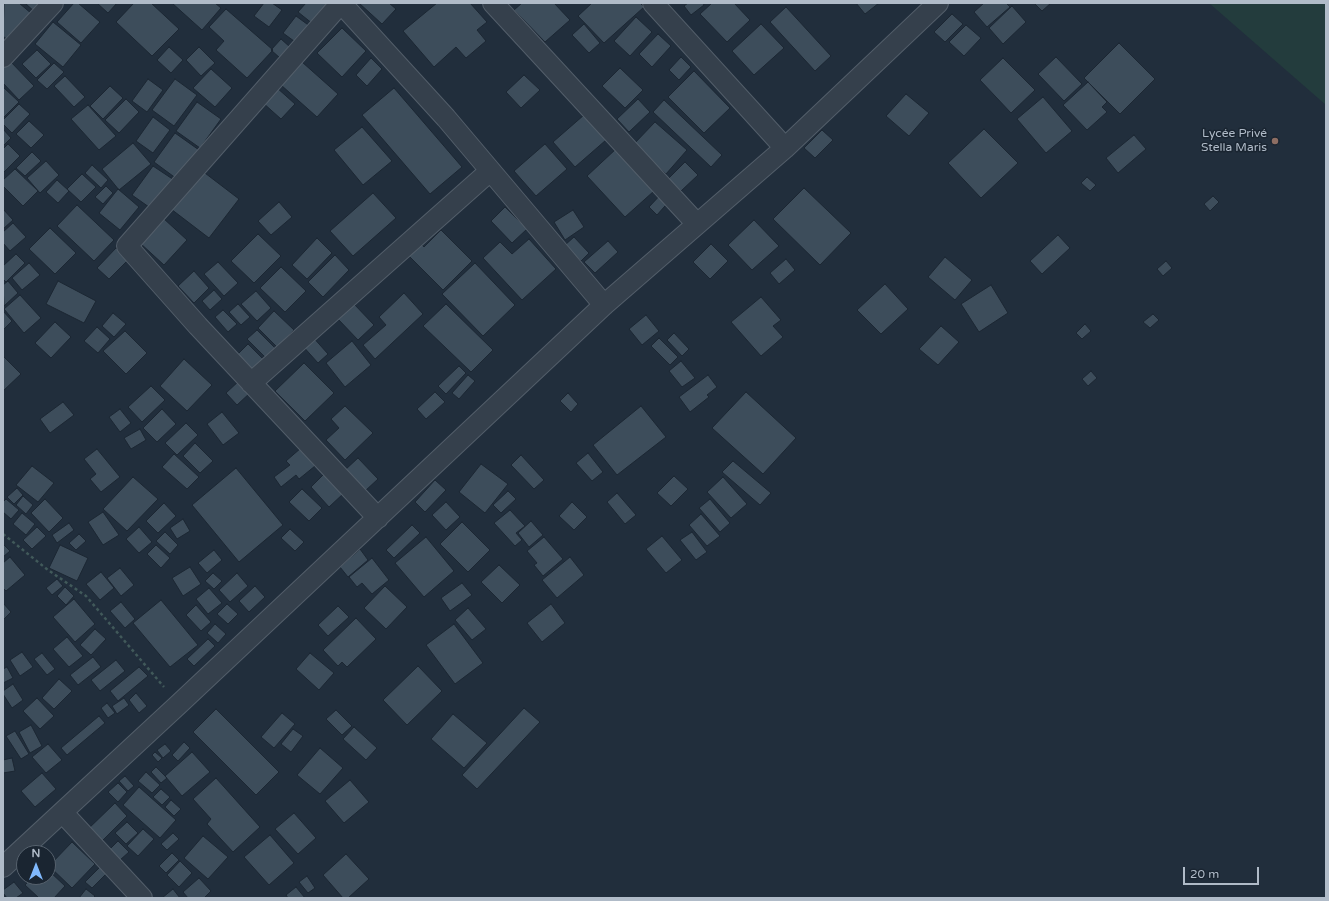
<!DOCTYPE html>
<html>
<head>
<meta charset="utf-8">
<style>
  body { margin:0 }
  #map { position:relative; width:1329px; height:901px; overflow:hidden; background:#212e3c; font-family:"Varela Round",sans-serif }
  canvas { display:block }
  .frame { position:absolute; inset:0; border:4px solid #b0bbc8; pointer-events:none }
  .north { position:absolute; left:16px; top:845px; width:40px; height:40px; box-sizing:border-box; background:#1a2531; border:1px solid #56616d; border-radius:50%; rotate:0deg; font-size:11px; font-weight:700; line-height:16px; text-align:center; color:#b0bbc8 }
  .north::after { content:''; display:block; margin:auto; width:14px; height:18px; background:#80b9fd; clip-path:polygon(50% 0,100% 100%,50% 72%,0 100%) }
  .scale { position:absolute; left:1183px; top:867px; width:76px; height:18px; box-sizing:border-box; border:2px solid #b0bbc8; border-top:0; padding-left:5px; font-size:12px; line-height:14px; white-space:nowrap; color:#b0bbc8; -webkit-text-stroke:3px #1a2531; paint-order:stroke }
</style>
</head>
<body>
<div id="map">
<canvas width="1329" height="901"></canvas>
<div class="frame"></div>
<div class="north">N</div>
<div class="scale">20 m</div>
</div>
<script>
const context = document.querySelector('canvas').getContext('2d');
context.lineJoin = 'round';
function fill(path, color) { context.fillStyle = color; context.fill(path, 'evenodd'); }
const shape = rows => new Path2D(rows.map(r => 'M' + r).join(''));
function trace(path, color, width, dash) { context.strokeStyle = color; context.lineWidth = width; context.lineCap = dash ? 'butt' : 'round'; context.setLineDash(dash || []); context.stroke(path); }
function write(font, color, halo, rows, align = 'center') {
  context.font = font + ' "Varela Round",sans-serif'; context.lineWidth = 3; context.setLineDash([]); context.textBaseline = 'middle'; context.strokeStyle = halo; context.fillStyle = color; for (const [text, x, y, turn = 0] of rows) {
    context.save(); context.translate(x, y); context.rotate((+turn || 0) * Math.PI / 180); context.textAlign = isNaN(turn) ? turn : align; if (halo) context.strokeText(text, 0, 0); context.fillText(text, 0, 0); context.restore();
  }
}
fill(shape([
  [1209,3,1326,3,1326,105]
]), '#233c3d');
const building = shape([
  [4,3,19,3,32,14,10,42,3,36,4,3],
  [25,3,46,3,37,14,25,3],
  [74,3,78,3,100,22,81,43,57,22,74,3],
  [97,3,117,3,108,13,97,3],
  [134,3,151,3,179,29,152,56,116,22,134,3],
  [172,3,215,3,221,8,202,30,172,3],
  [264,3,272,3,282,10,269,27,254,16,264,3],
  [306,3,324,3,328,6,313,24,298,12,306,3],
  [359,3,389,3,396,9,382,24,359,3],
  [437,3,470,3,487,22,477,30,486,41,466,58,456,47,434,67,403,31,437,3],
  [522,3,554,3,570,20,545,42,514,10,522,3],
  [592,3,640,3,644,7,604,43,578,16,592,3],
  [688,3,703,3,704,5,691,15,684,6,688,3],
  [712,3,734,3,750,20,727,42,700,14,712,3],
  [856,3,879,3,865,14,856,3],
  [984,3,1006,3,1010,7,987,27,974,12,984,3],
  [1034,3,1051,3,1042,11,1034,3],
  [1012,6,1026,22,1003,44,989,28,1012,6],
  [786,7,831,56,815,71,770,22,786,7],
  [226,9,273,50,247,78,216,50,224,41,209,27,226,9],
  [952,14,963,24,945,42,934,32,952,14],
  [296,16,311,27,298,44,283,33,296,16],
  [636,17,652,32,630,56,614,41,636,17],
  [53,22,81,45,63,67,35,44,53,22],
  [584,24,600,43,589,53,572,35,584,24],
  [761,24,784,48,754,75,732,51,761,24],
  [966,25,981,38,964,56,949,42,966,25],
  [342,28,366,51,342,77,317,53,342,28],
  [658,34,671,46,652,67,639,54,658,34],
  [281,39,290,47,280,58,271,50,281,39],
  [1119,43,1155,79,1120,114,1084,78,1119,43],
  [169,47,183,60,171,73,157,60,169,47],
  [199,47,215,63,201,76,186,60,199,47],
  [37,50,51,64,36,78,22,64,37,50],
  [681,57,691,67,679,80,669,70,681,57],
  [1056,57,1082,84,1064,101,1038,74,1056,57],
  [371,58,382,69,367,86,356,75,371,58],
  [1003,58,1035,90,1011,113,980,80,1003,58],
  [10,61,34,86,19,100,3,83,3,68,10,61],
  [302,62,338,94,317,117,281,85,302,62],
  [54,63,64,72,47,89,37,80,54,63],
  [620,68,643,90,625,108,602,86,620,68],
  [211,69,232,88,215,107,193,88,211,69],
  [694,71,730,108,704,133,668,97,694,71],
  [524,75,540,90,521,108,506,92,524,75],
  [65,76,85,97,74,107,54,86,65,76],
  [148,79,163,90,147,112,132,101,148,79],
  [175,79,197,95,174,126,152,110,175,79],
  [1088,82,1107,102,1102,107,1107,112,1087,130,1063,105,1088,82],
  [110,86,123,98,103,119,90,106,110,86],
  [3,87,19,102,3,118,3,87],
  [276,87,295,104,281,119,262,102,276,87],
  [394,88,462,167,430,194,362,115,394,88],
  [906,94,929,113,909,136,886,116,906,94],
  [1043,97,1072,131,1046,153,1017,119,1043,97],
  [126,99,139,112,119,133,105,120,126,99],
  [638,99,650,112,629,132,617,119,638,99],
  [664,100,722,155,711,167,653,112,664,100],
  [197,102,221,119,200,148,176,131,197,102],
  [19,104,30,114,12,133,3,124,3,120,19,104],
  [88,105,116,136,99,150,71,119,88,105],
  [584,115,606,140,575,167,553,142,584,115],
  [153,117,170,130,153,153,136,141,153,117],
  [29,121,44,135,31,148,16,134,29,121],
  [655,122,687,150,666,174,633,145,655,122],
  [362,127,392,161,363,185,334,150,362,127],
  [3,129,11,138,3,146,3,129],
  [984,129,1018,163,981,198,948,163,984,129],
  [822,130,833,140,815,158,804,148,822,130],
  [175,133,199,150,177,179,154,162,175,133],
  [1134,135,1146,149,1118,173,1106,158,1134,135],
  [133,143,151,164,119,190,102,169,133,143],
  [8,144,20,156,3,173,3,149,8,144],
  [545,144,567,169,536,196,514,171,545,144],
  [616,149,654,191,625,217,587,176,616,149],
  [32,152,41,161,25,176,16,168,32,152],
  [46,161,59,175,40,193,27,178,46,161],
  [685,162,698,175,681,191,668,179,685,162],
  [92,165,108,180,101,188,85,173,92,165],
  [153,166,177,182,156,212,132,195,153,166],
  [15,169,38,191,23,206,3,186,3,180,15,169],
  [201,170,239,199,209,238,171,209,201,170],
  [82,174,96,187,81,202,67,189,82,174],
  [1087,177,1096,185,1090,191,1081,183,1087,177],
  [57,180,69,191,58,203,46,192,57,180],
  [106,186,113,193,103,204,95,197,106,186],
  [804,188,851,233,820,265,773,219,804,188],
  [118,189,139,207,120,230,99,213,118,189],
  [664,191,672,198,657,215,649,207,664,191],
  [373,193,396,218,353,256,330,231,373,193],
  [1213,196,1219,202,1210,211,1204,204,1213,196],
  [279,202,292,217,271,235,258,221,279,202],
  [77,205,114,240,94,261,57,226,77,205],
  [505,207,527,229,512,243,491,221,505,207],
  [3,209,13,220,3,229,3,209],
  [573,210,584,227,565,240,554,222,573,210],
  [163,218,187,240,164,265,140,243,163,218],
  [754,220,779,246,752,270,728,245,754,220],
  [13,223,26,237,10,251,3,243,3,232,13,223],
  [50,228,76,253,55,274,29,249,50,228],
  [441,230,472,261,443,290,408,255,420,243,424,247,441,230],
  [258,234,281,256,254,283,231,261,258,234],
  [1058,235,1070,248,1042,274,1030,261,1058,235],
  [574,237,589,253,581,261,565,245,574,237],
  [317,238,332,253,307,279,292,265,317,238],
  [529,239,556,269,522,300,483,258,500,242,512,254,529,239],
  [608,241,618,252,595,273,584,262,608,241],
  [711,244,728,261,710,279,693,262,711,244],
  [116,248,128,260,109,279,97,268,116,248],
  [16,254,25,263,6,282,3,279,3,266,16,254],
  [335,255,349,270,323,297,308,282,335,255],
  [945,257,972,280,955,300,928,277,945,257],
  [786,259,795,270,779,284,770,273,786,259],
  [1166,261,1172,268,1163,276,1157,269,1166,261],
  [218,262,238,283,224,296,204,274,218,262],
  [29,263,40,275,22,290,12,278,29,263],
  [475,263,515,305,483,336,442,294,475,263],
  [281,267,306,291,285,312,260,288,281,267],
  [194,271,209,288,194,303,178,286,194,271],
  [8,281,18,293,4,306,3,285,8,281],
  [58,281,96,301,84,323,46,304,58,281],
  [885,284,908,309,881,334,857,310,885,284],
  [991,285,1008,313,979,332,961,304,991,285],
  [214,290,222,299,210,310,202,301,214,290],
  [256,291,271,308,257,321,241,304,256,291],
  [404,293,423,314,375,359,363,345,386,325,379,317,404,293],
  [20,295,41,318,24,333,4,309,20,295],
  [761,297,781,320,773,326,783,337,761,356,731,322,761,297],
  [238,304,250,317,241,325,229,312,238,304],
  [354,304,374,325,358,340,338,319,354,304],
  [446,304,493,350,471,372,423,326,446,304],
  [223,310,237,324,228,332,215,317,223,310],
  [3,311,12,321,3,330,3,311],
  [274,311,294,330,277,347,258,328,274,311],
  [113,313,126,324,114,337,102,326,113,313],
  [1153,314,1159,320,1150,328,1143,322,1153,314],
  [646,315,659,331,642,345,629,329,646,315],
  [55,322,71,337,51,358,35,343,55,322],
  [1085,324,1091,331,1082,339,1076,333,1085,324],
  [941,326,959,342,938,365,919,349,941,326],
  [97,327,110,339,98,353,84,341,97,327],
  [257,330,275,348,265,357,247,339,257,330],
  [125,331,147,353,126,374,103,351,125,331],
  [674,333,689,349,682,356,667,340,674,333],
  [311,335,328,354,318,363,301,344,311,335],
  [659,338,678,357,670,365,651,346,659,338],
  [352,341,371,365,345,387,326,363,352,341],
  [248,344,267,363,252,377,234,358,248,344],
  [3,356,21,374,3,391,3,356],
  [184,359,212,385,187,411,160,386,184,359],
  [681,361,695,378,682,387,669,371,681,361],
  [304,363,334,393,305,421,275,391,304,363],
  [459,366,466,373,446,394,438,386,459,366],
  [1091,371,1097,378,1088,386,1082,379,1091,371],
  [468,375,475,381,459,399,452,393,468,375],
  [708,375,717,387,707,395,709,397,690,412,679,397,708,375],
  [240,380,251,392,237,405,226,393,240,380],
  [151,386,165,400,142,422,128,407,151,386],
  [435,392,445,402,426,419,417,409,435,392],
  [746,392,796,438,763,474,712,428,746,392],
  [568,393,578,404,571,412,560,401,568,393],
  [63,402,74,415,50,433,40,419,63,402],
  [345,406,373,433,345,460,326,440,339,428,331,419,345,406],
  [641,406,666,437,617,475,593,445,641,406],
  [120,409,131,423,120,432,109,417,120,409],
  [162,409,176,424,157,442,143,428,162,409],
  [222,412,239,433,223,445,207,424,222,412],
  [186,423,198,435,177,455,165,443,186,423],
  [140,429,146,440,131,449,124,438,140,429],
  [195,443,213,461,200,473,183,456,195,443],
  [301,448,315,466,299,479,296,475,281,487,274,477,290,465,286,461,301,448],
  [97,449,120,477,101,492,90,479,96,474,84,459,97,449],
  [588,453,603,472,592,481,576,463,588,453],
  [174,454,199,477,187,489,162,467,174,454],
  [521,455,544,480,534,489,511,465,521,455],
  [358,458,378,479,365,491,345,470,358,458],
  [733,461,771,493,760,505,722,472,733,461],
  [481,464,508,484,485,513,459,492,481,464],
  [32,466,54,483,38,502,16,485,32,466],
  [236,468,283,525,239,562,192,505,236,468],
  [325,473,344,493,329,507,311,487,325,473],
  [674,476,688,489,671,506,657,493,674,476],
  [133,477,158,499,127,531,103,509,133,477],
  [723,477,747,504,731,518,707,492,723,477],
  [435,480,446,490,425,512,415,502,435,480],
  [17,488,23,495,14,504,7,497,17,488],
  [302,489,322,508,309,521,289,502,302,489],
  [508,491,516,499,501,513,493,505,508,491],
  [617,493,636,515,625,524,607,502,617,493],
  [23,496,33,505,26,514,16,505,23,496],
  [6,499,19,510,11,519,3,512,3,502,6,499],
  [45,499,63,518,49,532,31,513,45,499],
  [710,499,730,523,720,532,699,508,710,499],
  [446,502,460,517,446,530,432,515,446,502],
  [572,502,587,517,574,530,559,516,572,502],
  [164,503,176,516,158,533,146,521,164,503],
  [510,510,525,526,516,533,522,540,515,546,494,523,510,510],
  [103,512,119,535,103,545,88,522,103,512],
  [22,513,35,524,26,535,13,524,22,513],
  [701,514,720,536,707,546,689,525,701,514],
  [183,519,190,531,177,539,170,528,183,519],
  [531,521,543,535,529,547,518,533,531,521],
  [462,522,490,550,468,572,440,544,462,522],
  [69,523,74,530,57,543,52,535,69,523],
  [412,525,420,533,394,558,386,550,412,525],
  [37,527,46,536,32,549,23,540,37,527],
  [139,527,152,542,139,553,126,539,139,527],
  [290,529,304,542,295,551,281,538,290,529],
  [165,532,178,545,170,554,156,541,165,532],
  [692,532,707,552,696,560,680,540,692,532],
  [79,534,86,541,76,550,69,543,79,534],
  [662,536,682,560,666,573,646,549,662,536],
  [426,537,454,571,424,597,395,563,426,537],
  [544,537,563,559,543,576,534,565,537,563,527,551,544,537],
  [3,544,10,551,3,557,3,544],
  [60,545,88,558,77,581,49,568,60,545],
  [156,545,170,558,161,568,147,554,156,545],
  [360,549,368,560,348,577,340,567,360,549],
  [214,550,222,560,207,573,198,563,214,550],
  [10,557,25,575,6,591,3,588,3,563,10,557],
  [570,557,584,575,557,598,542,580,570,557],
  [372,558,389,580,372,594,362,583,357,587,349,577,372,558],
  [499,565,520,585,502,603,481,582,499,565],
  [190,567,201,584,183,596,172,578,190,567],
  [120,568,134,585,121,596,107,578,120,568],
  [101,572,114,588,100,600,86,584,101,572],
  [213,573,222,581,214,589,205,581,213,573],
  [237,573,248,586,230,602,219,590,237,573],
  [57,579,63,586,52,595,46,588,57,579],
  [462,583,472,595,450,611,441,598,462,583],
  [255,586,265,597,249,612,239,601,255,586],
  [385,586,407,607,386,629,364,608,385,586],
  [65,587,74,596,66,605,57,596,65,587],
  [209,588,222,603,208,614,196,599,209,588],
  [74,599,95,624,75,642,53,617,74,599],
  [161,600,198,645,170,667,133,623,161,600],
  [121,602,135,619,125,628,110,611,121,602],
  [3,603,11,612,3,620,3,603],
  [227,604,238,614,228,624,217,614,227,604],
  [551,604,565,623,542,642,527,623,551,604],
  [196,605,211,622,201,631,186,615,196,605],
  [338,606,349,617,328,636,318,625,338,606],
  [468,608,486,629,472,640,455,620,468,608],
  [356,618,376,639,347,667,342,662,338,666,323,650,356,618],
  [215,624,226,634,218,643,207,633,215,624],
  [454,624,483,663,455,684,426,645,454,624],
  [95,629,106,639,91,655,80,645,95,629],
  [67,637,83,656,69,667,53,649,67,637],
  [208,639,215,646,194,666,187,659,208,639],
  [22,652,33,667,20,676,10,660,22,652],
  [42,653,55,669,47,675,34,659,42,653],
  [310,653,334,673,319,690,296,669,310,653],
  [93,657,101,667,78,685,70,675,93,657],
  [116,660,125,671,100,691,91,680,116,660],
  [418,666,442,691,407,725,383,700,418,666],
  [7,667,13,678,3,683,3,669,7,667],
  [139,667,148,676,118,701,110,691,139,667],
  [59,679,72,691,54,709,42,698,59,679],
  [13,684,23,700,12,708,3,694,3,691,13,684],
  [136,693,147,706,139,713,129,700,136,693],
  [37,698,54,716,40,729,23,711,37,698],
  [124,698,129,705,117,714,112,706,124,698],
  [107,703,115,713,108,718,101,708,107,703],
  [524,708,540,722,477,789,462,775,524,708],
  [216,709,279,772,256,795,193,732,216,709],
  [336,710,352,726,342,735,326,719,336,710],
  [282,713,295,724,274,748,261,737,282,713],
  [453,714,487,743,464,768,431,739,453,714],
  [99,716,105,723,67,755,61,748,99,716],
  [31,725,42,746,30,753,19,732,31,725],
  [354,727,377,748,366,760,343,739,354,727],
  [293,729,303,736,291,752,281,744,293,729],
  [15,731,29,754,21,759,6,736,15,731],
  [184,742,190,748,178,761,172,755,184,742],
  [48,744,62,760,46,773,32,757,48,744],
  [165,744,171,751,163,758,157,750,165,744],
  [320,748,343,768,320,794,297,775,320,748],
  [155,752,162,758,158,762,152,755,155,752],
  [192,752,210,772,182,796,165,776,192,752],
  [12,758,15,771,3,773,3,760,12,758],
  [156,767,167,778,161,783,151,772,156,767],
  [146,772,160,785,152,793,138,781,146,772],
  [42,773,56,789,35,807,21,791,42,773],
  [125,776,134,786,128,791,119,781,125,776],
  [216,778,260,827,233,852,207,824,211,819,193,799,216,778],
  [350,780,369,802,344,823,325,801,350,780],
  [118,783,127,792,118,802,108,792,118,783],
  [139,787,176,820,160,838,123,805,139,787],
  [161,789,170,797,162,805,153,797,161,789],
  [171,800,181,809,174,816,165,807,171,800],
  [115,803,127,816,99,844,86,831,115,803],
  [294,813,316,838,298,854,275,829,294,813],
  [127,822,138,833,126,844,115,833,127,822],
  [143,829,154,839,138,856,127,846,143,829],
  [173,833,179,839,167,850,161,844,173,833],
  [270,835,294,863,269,885,244,857,270,835],
  [203,836,228,857,208,879,184,858,203,836],
  [118,841,129,852,120,860,110,849,118,841],
  [72,842,95,864,72,888,49,866,72,842],
  [172,853,179,860,166,873,159,866,172,853],
  [346,854,369,879,348,898,343,898,323,875,346,854],
  [180,861,192,873,179,887,167,875,180,861],
  [100,867,107,873,92,888,85,882,100,867],
  [48,870,65,886,54,898,39,898,25,885,33,877,48,877,48,870],
  [307,876,315,888,308,893,299,882,307,876],
  [199,878,211,891,204,898,188,898,183,892,199,878],
  [14,882,23,893,16,898,7,898,3,893,3,890,14,882],
  [296,887,305,898,288,898,286,895,296,887],
  [86,889,95,896,93,898,79,898,86,889],
  [173,889,180,898,162,898,173,889]
]);
fill(building, '#3d4d5b');
trace(building, '#1c2733', 1);
const minor = shape([
  [341,3,127,246,198,326,378,518],
  [341,3,446,118,604,305],
  [493,3,697,224],
  [653,3,785,148],
  [3,57,53,3],
  [251,383,490,171],
  [63,813,142,898],
  [3,867,179,704,604,305,785,148,938,3]
]);
trace(minor, '#535e6a', 22);
trace(shape([
  [3,534,48,570,86,596,164,687]
]), '#41595a', 2.5, [3, 3]);
trace(minor, '#35404c', 20);
for (const [x, y, r, color] of [
  [1275,141,4,"#8d6e63"]
]) { const dot = new Path2D(); dot.arc(x, y, r, 0, 2 * Math.PI); context.fillStyle = color; context.fill(dot); trace(dot, '#1a2531', 1.5); }
write('12px', '#b0bbc8', '#1a2531', [
  ["Lycée Privé",1267,134],
  ["Stella Maris",1267,148]
], 'right');
</script>
</body>
</html>
